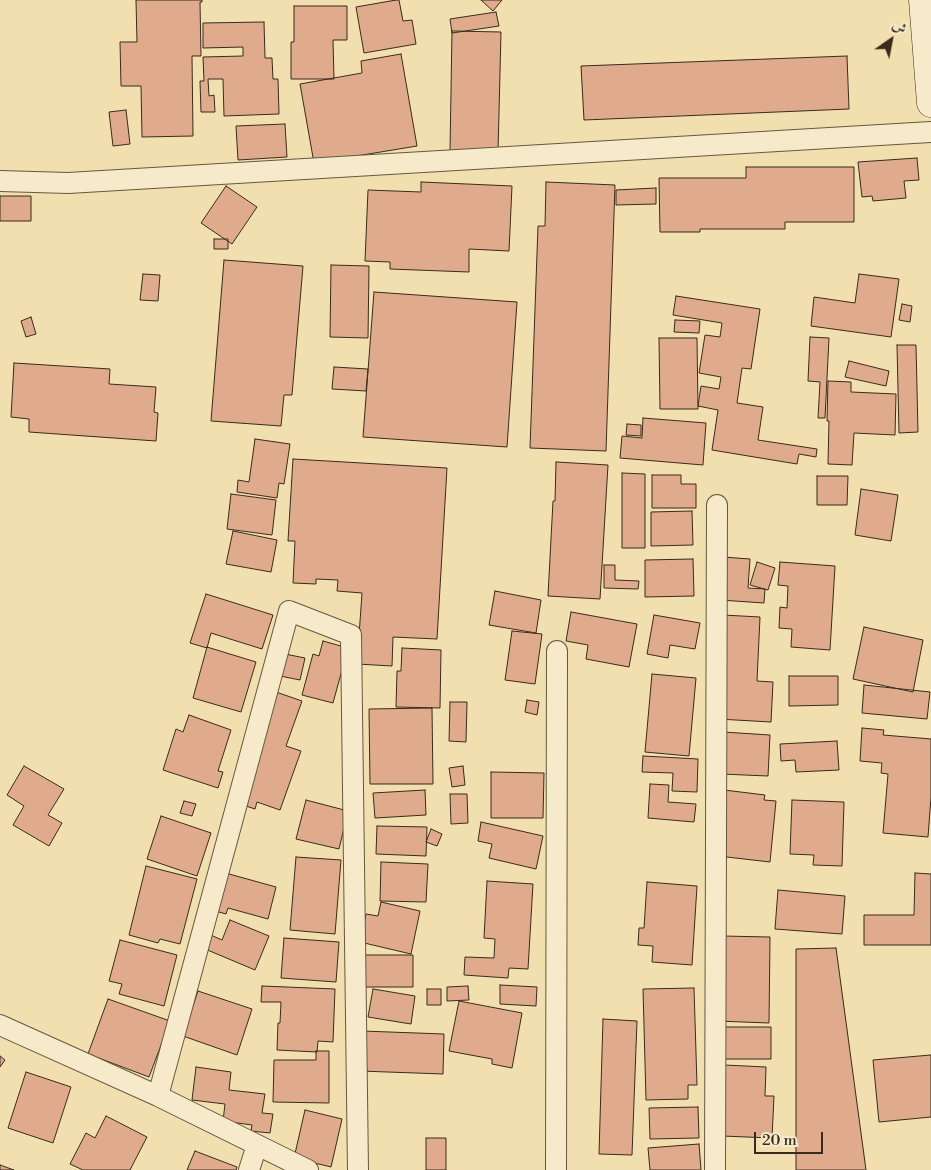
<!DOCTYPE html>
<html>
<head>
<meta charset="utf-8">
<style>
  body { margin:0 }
  #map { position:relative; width:931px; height:1170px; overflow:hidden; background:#f1dfaf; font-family:"Libre Bodoni",Amiri,serif }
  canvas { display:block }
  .north { position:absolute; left:866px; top:15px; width:50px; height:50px; -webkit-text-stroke:4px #f6eacb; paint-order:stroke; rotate:33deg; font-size:14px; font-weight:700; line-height:20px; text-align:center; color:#382b1b }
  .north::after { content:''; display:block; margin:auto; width:18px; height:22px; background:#382b1b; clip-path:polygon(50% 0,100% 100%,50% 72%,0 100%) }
  .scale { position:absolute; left:754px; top:1132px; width:69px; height:22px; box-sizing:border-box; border:2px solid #382b1b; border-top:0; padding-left:6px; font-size:15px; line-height:18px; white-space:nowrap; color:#382b1b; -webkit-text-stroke:4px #f6eacb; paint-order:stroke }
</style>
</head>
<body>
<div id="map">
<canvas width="931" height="1170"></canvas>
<div class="north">ش</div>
<div class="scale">20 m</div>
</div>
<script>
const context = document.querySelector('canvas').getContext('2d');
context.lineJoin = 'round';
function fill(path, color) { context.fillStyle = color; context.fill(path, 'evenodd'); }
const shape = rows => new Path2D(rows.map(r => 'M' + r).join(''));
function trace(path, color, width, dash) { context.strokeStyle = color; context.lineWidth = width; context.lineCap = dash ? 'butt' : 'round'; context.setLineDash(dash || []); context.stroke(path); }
const building = shape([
  [136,0,202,0,202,2,200,2,201,56,192,56,193,136,142,137,141,86,121,86,120,42,137,42,136,0],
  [396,0,399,0,403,21,412,20,416,44,364,53,356,7,396,0],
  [481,0,502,0,493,11,481,0],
  [294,6,347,6,347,40,333,40,334,79,291,79,291,42,294,42,294,6],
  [496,12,499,26,452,33,450,19,496,12],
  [264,22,265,58,272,58,273,79,278,79,279,114,224,116,223,79,208,79,209,96,214,95,215,112,201,112,200,81,204,81,203,57,243,56,243,47,203,48,203,23,264,22],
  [452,31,501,32,498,152,450,151,452,31],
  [401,54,417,146,314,163,300,84,362,73,361,61,401,54],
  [847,56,849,109,584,120,581,66,847,56],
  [126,110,130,144,113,146,109,112,126,110],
  [285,124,287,157,238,160,236,126,285,124],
  [917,158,919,180,904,181,906,198,873,201,872,196,862,197,858,162,917,158],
  [746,167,854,167,854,222,785,222,785,229,700,229,700,232,660,232,659,178,746,178,746,167],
  [421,182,512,186,509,251,469,249,469,272,390,269,390,262,365,261,368,190,421,192,421,182],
  [546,182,615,185,606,451,530,448,538,226,545,226,546,182],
  [226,186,257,207,232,244,201,223,226,186],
  [656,188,656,204,616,205,616,190,656,188],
  [0,196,31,196,31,221,0,221,0,196],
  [214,239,228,239,228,249,214,249,214,239],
  [224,260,303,266,292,395,284,395,281,426,211,421,224,260],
  [331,265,369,266,368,338,330,337,331,265],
  [143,274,160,275,158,301,140,300,143,274],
  [859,274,899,279,891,337,811,326,814,297,855,303,859,274],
  [374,292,517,302,507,447,363,437,374,292],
  [676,296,760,309,751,369,742,368,737,403,763,407,758,440,817,449,816,457,799,454,797,464,712,450,718,410,698,406,701,386,719,389,721,377,699,373,705,335,720,337,722,323,673,315,676,296],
  [902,304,912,306,910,322,899,320,902,304],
  [31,317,36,334,26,337,21,321,31,317],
  [675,320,700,321,699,333,674,332,675,320],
  [810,337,829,338,825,418,818,418,820,382,808,381,810,337],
  [659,338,697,338,698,409,660,409,659,338],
  [897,345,916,345,918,432,899,433,897,345],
  [849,361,889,371,886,386,845,377,849,361],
  [14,363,110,369,109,384,156,387,154,412,158,413,156,441,29,432,29,419,11,417,14,363],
  [334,367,368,369,366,391,332,389,334,367],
  [828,381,851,382,851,392,896,394,895,435,854,433,852,465,828,464,829,421,827,421,828,381],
  [643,418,706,423,703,465,620,458,622,436,642,438,643,418],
  [627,424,641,425,641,436,626,435,627,424],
  [255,439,290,444,284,484,279,483,277,498,237,492,238,480,249,482,255,439],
  [293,459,447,468,437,639,393,637,392,666,357,664,362,593,337,591,338,580,316,579,316,584,293,583,295,541,288,541,293,459],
  [556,462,608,465,600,599,548,596,553,501,555,501,556,462],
  [622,473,645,474,645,548,622,548,622,473],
  [652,475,681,475,681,484,696,484,696,508,652,508,652,475],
  [817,476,848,476,847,505,817,505,817,476],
  [861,489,898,495,891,541,855,535,861,489],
  [231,494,276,500,272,535,227,529,231,494],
  [692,511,693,545,651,546,651,512,692,511],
  [233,531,277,540,271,572,226,564,233,531],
  [723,557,750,559,748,588,765,589,764,603,720,600,723,557],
  [693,559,694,596,645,597,645,560,693,559],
  [757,562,775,568,768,590,750,585,757,562],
  [780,562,835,566,830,650,791,647,792,629,779,628,780,607,787,608,788,586,778,585,780,562],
  [604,565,615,565,615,580,639,581,638,589,604,588,604,565],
  [495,591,541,600,536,633,489,625,495,591],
  [206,594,273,615,262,649,211,633,207,648,190,643,206,594],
  [571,612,637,624,629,667,586,659,588,645,566,641,571,612],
  [654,615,700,623,695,649,670,645,668,658,647,654,654,615],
  [723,615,760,617,757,681,773,682,771,722,718,719,723,615],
  [864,627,923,640,913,692,853,679,864,627],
  [512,631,542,634,535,684,505,680,512,631],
  [323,641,348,648,333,703,302,695,313,654,319,656,323,641],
  [207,647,256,662,241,712,193,698,207,647],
  [402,648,441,650,440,708,396,707,397,671,401,671,402,648],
  [285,654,305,658,300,680,280,676,285,654],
  [652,674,696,678,689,756,645,752,652,674],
  [789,676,838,676,838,705,789,706,789,676],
  [864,685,930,692,927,719,862,713,864,685],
  [276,692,302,701,286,746,301,751,280,810,257,802,255,809,237,803,276,692],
  [527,700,539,702,537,715,525,712,527,700],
  [450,702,467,702,466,742,449,741,450,702],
  [432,708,433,784,370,784,369,709,432,708],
  [189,715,231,730,218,771,223,772,218,788,163,770,176,729,183,732,189,715],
  [862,728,884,730,883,735,931,739,931,797,928,837,883,833,888,774,881,773,882,763,860,761,862,728],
  [723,732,770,735,768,776,721,774,723,732],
  [837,741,839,770,796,772,795,760,781,761,780,744,837,741],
  [643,756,698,759,697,792,672,791,673,773,642,772,643,756],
  [24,766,64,789,48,815,62,823,49,846,13,825,24,806,7,795,24,766],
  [463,766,465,785,452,787,449,768,463,766],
  [491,772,544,773,543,818,491,818,491,772],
  [650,784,669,785,668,802,696,804,694,822,648,818,650,784],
  [425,790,426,815,375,818,373,793,425,790],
  [724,790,765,795,764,800,776,801,770,862,718,856,724,790],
  [450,794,467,794,468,823,451,824,450,794],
  [306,800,348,811,339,849,296,839,306,800],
  [792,800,844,802,842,866,813,865,814,855,790,854,792,800],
  [184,801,196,804,192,816,180,813,184,801],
  [161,816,211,833,197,876,147,859,161,816],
  [481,822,543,836,536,869,489,858,492,844,478,841,481,822],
  [377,826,427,827,426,856,376,854,377,826],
  [431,829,442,834,437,846,426,842,431,829],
  [296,857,341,860,335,934,290,930,296,857],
  [381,862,428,864,426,902,380,901,381,862],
  [146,866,197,879,180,944,160,939,158,943,129,935,146,866],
  [222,872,276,887,268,919,228,908,226,914,212,910,222,872],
  [915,873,931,874,931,945,864,945,864,915,914,915,915,873],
  [487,881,533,884,528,969,509,968,508,978,464,975,465,957,494,958,495,939,484,938,487,881],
  [647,882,697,886,692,965,652,962,653,946,638,945,639,928,644,928,647,882],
  [778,890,845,896,842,934,775,929,778,890],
  [381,902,420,911,411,954,360,942,366,914,378,916,381,902],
  [230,920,269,936,255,970,198,946,204,932,222,940,230,920],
  [722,936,770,937,769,1023,716,1021,722,936],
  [284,938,339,942,336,982,281,978,284,938],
  [120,940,177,955,164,1006,119,994,122,984,109,981,120,940],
  [836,948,866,1170,796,1170,796,949,836,948],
  [360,955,413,955,413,987,360,987,360,955],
  [500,985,537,987,536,1006,500,1004,500,985],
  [262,986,335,989,333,1042,318,1041,317,1052,277,1050,278,1023,280,1023,281,1002,261,1002,262,986],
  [468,986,469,1000,447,1001,447,987,468,986],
  [694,988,697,1085,688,1085,688,1099,646,1100,643,989,694,988],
  [373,989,415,996,411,1024,368,1017,373,989],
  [427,989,441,989,441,1005,427,1005,427,989],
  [198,991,252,1009,237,1055,183,1036,198,991],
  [108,999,170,1021,149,1077,88,1054,108,999],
  [459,1001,522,1013,512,1068,492,1064,492,1059,449,1051,459,1001],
  [603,1019,637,1021,632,1155,599,1154,603,1019],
  [722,1027,771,1027,771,1059,722,1059,722,1027],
  [362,1031,444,1034,443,1074,360,1071,362,1031],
  [316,1051,329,1051,329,1103,273,1102,274,1060,316,1060,316,1051],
  [931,1055,931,1117,879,1122,873,1060,931,1055],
  [0,1056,5,1060,0,1067,0,1056],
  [724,1065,766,1067,765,1096,774,1096,772,1138,722,1136,724,1065],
  [196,1067,231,1072,229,1090,265,1094,262,1113,273,1114,270,1133,251,1131,252,1125,223,1121,225,1104,192,1100,196,1067],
  [26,1072,71,1087,53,1143,8,1128,26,1072],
  [698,1107,699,1138,650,1139,649,1108,698,1107],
  [305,1110,342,1119,331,1167,294,1158,305,1110],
  [106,1116,147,1137,130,1170,83,1170,70,1164,86,1133,95,1138,106,1116],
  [426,1138,446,1138,446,1170,426,1170,426,1138],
  [699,1144,701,1170,650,1170,648,1148,699,1144],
  [195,1151,237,1167,236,1170,187,1170,195,1151],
  [0,1165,14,1170,0,1170,0,1165]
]);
fill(building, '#e0ab8d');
trace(building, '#382b1b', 1);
const street = shape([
  [0,181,68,183,931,132],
  [0,1025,158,1096],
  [249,1170,257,1145],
  [308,1170,158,1096,289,611,351,635,358,1170],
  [556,1170,557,651],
  [715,1170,717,505]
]);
const secondary = shape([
  [923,0,931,103]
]);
trace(street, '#665840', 22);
trace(secondary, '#382b1b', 29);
trace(street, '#f6eacb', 20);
trace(secondary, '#f6eacb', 28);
</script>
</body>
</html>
